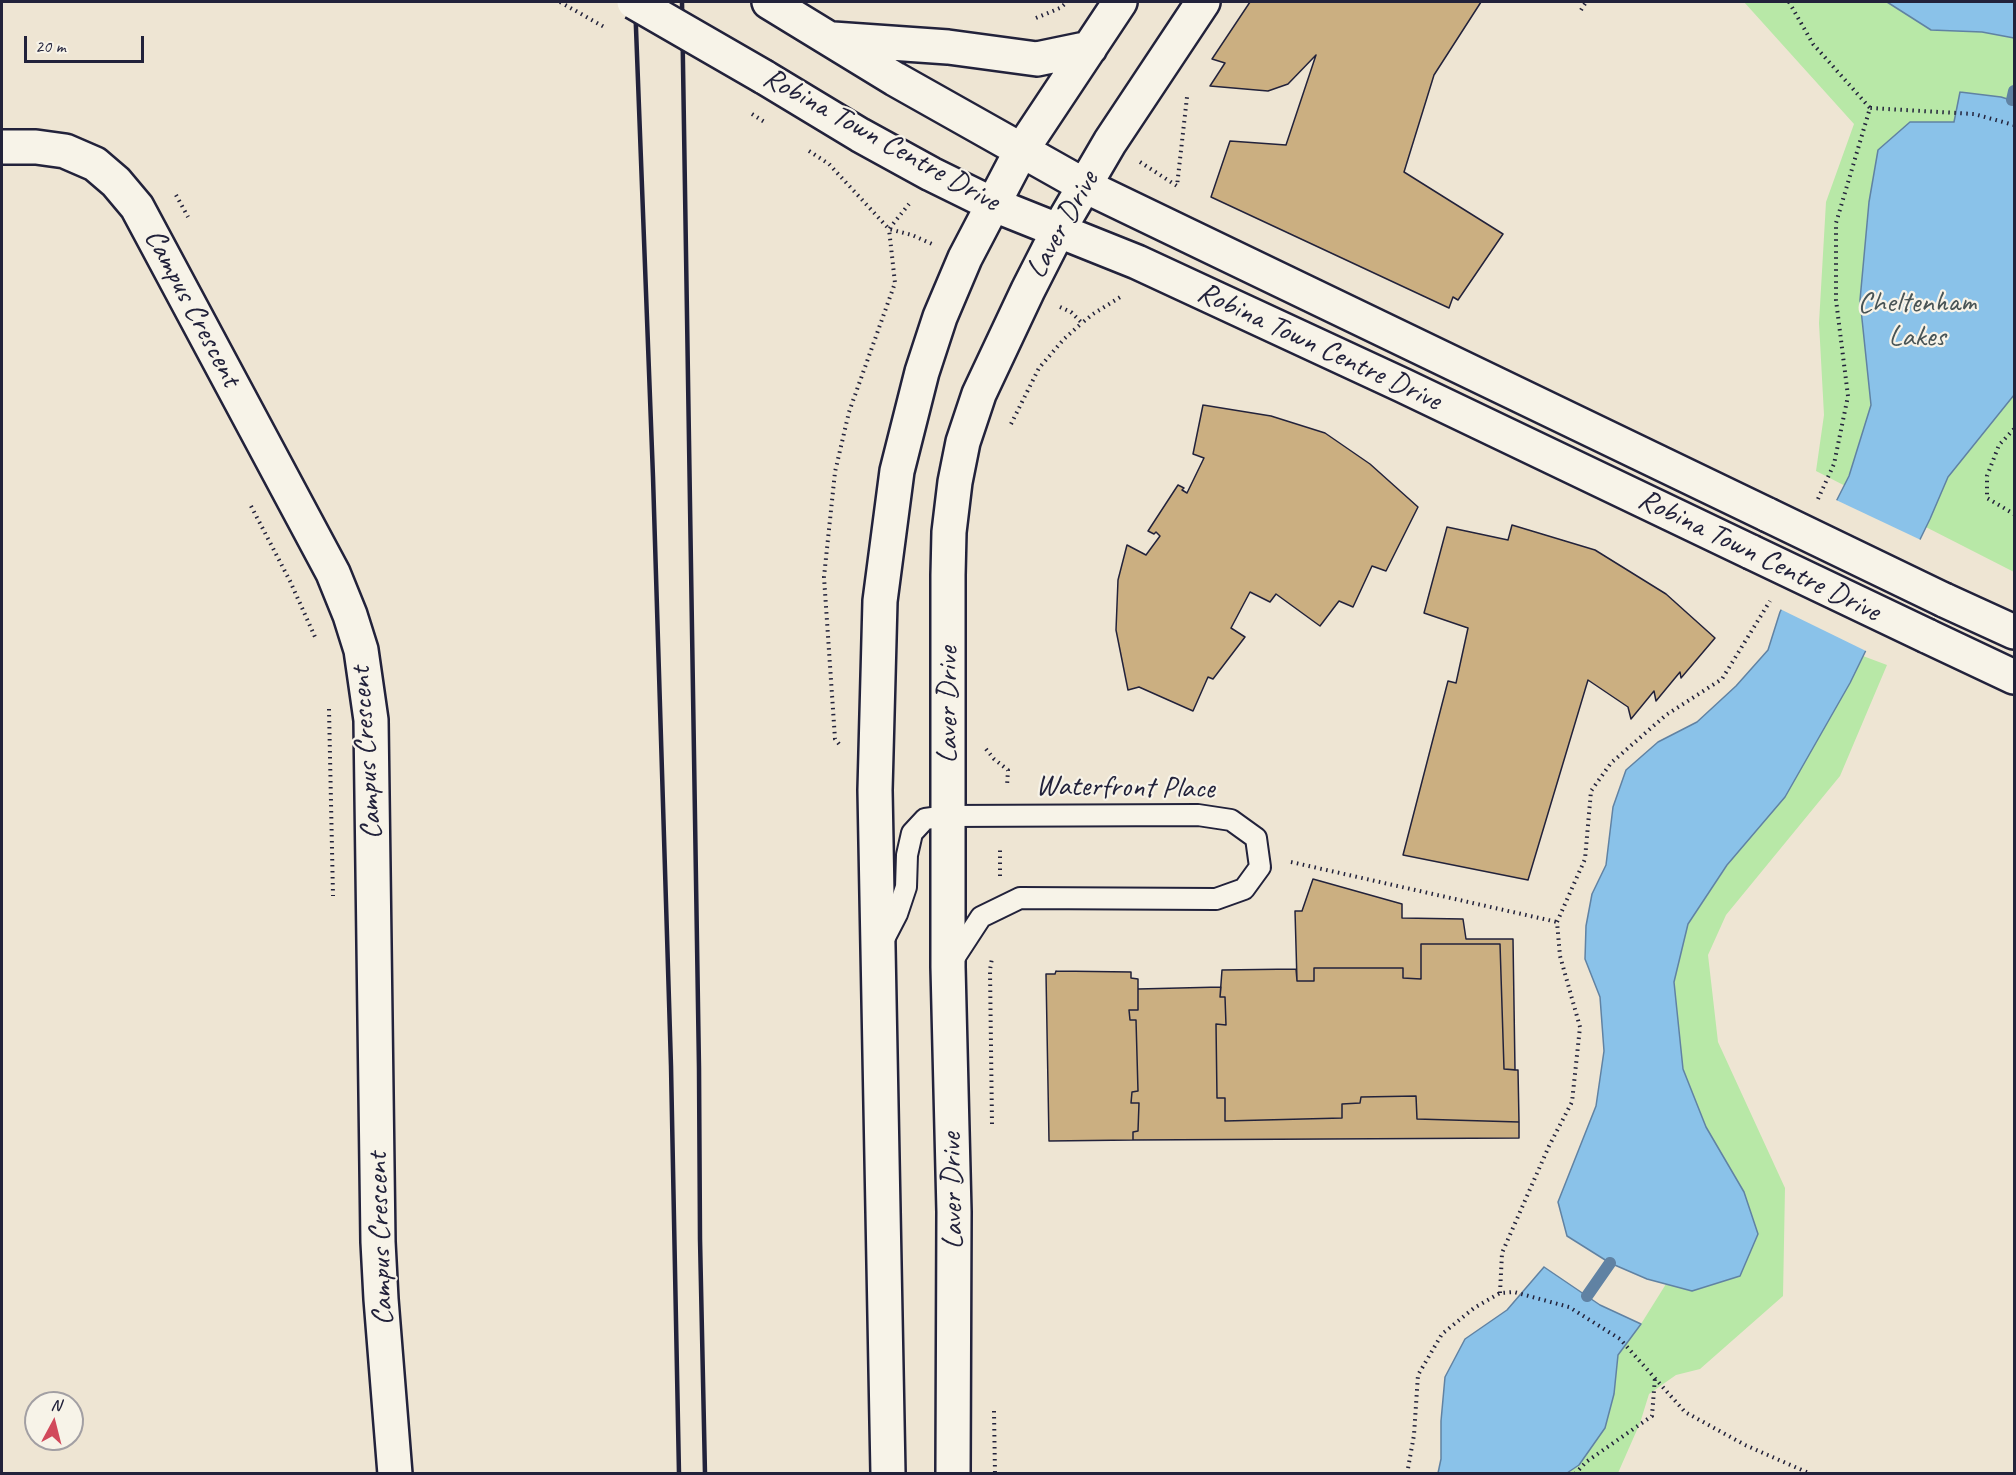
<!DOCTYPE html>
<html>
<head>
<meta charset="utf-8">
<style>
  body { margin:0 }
  #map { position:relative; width:2016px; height:1475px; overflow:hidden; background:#eee5d3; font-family:Caveat,sans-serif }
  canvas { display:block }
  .frame { position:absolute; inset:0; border:3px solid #22223b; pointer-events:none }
  .north { position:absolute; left:24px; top:1391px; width:60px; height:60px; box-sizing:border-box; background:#f7f3e8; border:2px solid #a29fa3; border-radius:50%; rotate:7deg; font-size:16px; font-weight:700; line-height:24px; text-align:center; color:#22223b }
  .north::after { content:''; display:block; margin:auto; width:21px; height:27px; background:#d1495b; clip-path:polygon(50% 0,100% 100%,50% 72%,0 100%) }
  .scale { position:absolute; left:24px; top:36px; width:120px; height:27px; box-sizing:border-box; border:3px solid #22223b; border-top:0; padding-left:8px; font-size:18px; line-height:21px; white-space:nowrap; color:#22223b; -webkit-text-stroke:4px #f7f3e8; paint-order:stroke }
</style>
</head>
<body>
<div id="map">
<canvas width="2016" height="1475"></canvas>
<div class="frame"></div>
<div class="north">N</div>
<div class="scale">20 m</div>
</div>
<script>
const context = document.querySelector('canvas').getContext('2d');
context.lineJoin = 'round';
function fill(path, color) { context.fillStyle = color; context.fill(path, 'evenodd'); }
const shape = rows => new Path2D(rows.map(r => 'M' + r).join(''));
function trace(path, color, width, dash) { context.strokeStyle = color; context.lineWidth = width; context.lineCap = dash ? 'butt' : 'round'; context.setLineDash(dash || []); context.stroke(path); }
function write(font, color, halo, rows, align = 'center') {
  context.font = font + ' Caveat,sans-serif'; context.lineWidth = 4.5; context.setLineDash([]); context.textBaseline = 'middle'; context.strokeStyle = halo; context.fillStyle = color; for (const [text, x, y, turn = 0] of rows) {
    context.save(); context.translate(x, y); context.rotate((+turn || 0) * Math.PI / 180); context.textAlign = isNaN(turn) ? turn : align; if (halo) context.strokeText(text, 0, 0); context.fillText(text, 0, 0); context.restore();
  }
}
fill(shape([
  [1744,2,2014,2,2014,572,1816,471,1824,415,1819,323,1826,202,1854,124],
  [1863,656,1887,665,1840,776,1726,915,1708,955,1718,1042,1785,1188,1783,1296,1700,1369,1676,1375,1649,1394,1640,1423,1618,1473,1567,1474,1579,1465,1614,1394,1618,1355,1641,1324,1666,1284,1692,1291,1744,1192,1706,1127,1683,1069,1674,982,1688,924,1850,683]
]), '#b8e8a7');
const water = shape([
  [1887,2,2014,2,2014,38,1982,32,1931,30,1887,2],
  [1960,92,2001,97,2014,101,2014,395,1948,477,1930,519,1850,683,1785,797,1727,865,1688,924,1674,982,1683,1069,1706,1127,1744,1192,1758,1234,1740,1276,1692,1291,1647,1279,1610,1263,1567,1236,1558,1202,1596,1106,1604,1051,1600,997,1585,959,1586,926,1592,894,1606,865,1613,807,1626,770,1658,742,1697,722,1736,686,1768,650,1780,612,1849,476,1871,405,1860,300,1869,202,1878,150,1910,122,1954,122,1960,92],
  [1544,1267,1600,1305,1641,1324,1618,1355,1614,1394,1605,1428,1579,1465,1567,1473,1438,1473,1441,1459,1441,1421,1445,1377,1465,1339,1507,1310,1544,1267]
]);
fill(water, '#8ac2e9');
trace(water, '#6082a3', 1.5);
fill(shape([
  [1834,499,1923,541,1868,652,1778,608]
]), '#eee5d3');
trace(shape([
  [2012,100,2014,91],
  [1587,1296,1610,1263]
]), '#6082a3', 12);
const building = shape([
  [1250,2,1481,2,1434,75,1404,172,1503,234,1458,300,1453,297,1449,308,1211,197,1230,141,1286,145,1316,55,1288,84,1268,91,1210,86,1225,63,1212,59,1250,2],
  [1203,405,1271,416,1325,433,1370,464,1418,507,1386,571,1372,566,1353,607,1339,601,1320,626,1276,594,1270,602,1250,592,1231,628,1245,637,1213,679,1208,677,1193,711,1139,687,1128,690,1116,630,1118,580,1127,545,1146,555,1160,536,1156,532,1154,534,1148,531,1178,485,1184,488,1182,490,1187,493,1204,458,1193,454,1203,405],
  [1512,525,1595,550,1666,594,1715,638,1681,678,1680,672,1656,701,1654,691,1631,719,1628,707,1588,680,1528,880,1403,855,1448,681,1456,683,1468,628,1424,613,1447,527,1508,540,1512,525],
  [1313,879,1402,904,1402,918,1463,919,1466,939,1513,939,1515,1070,1504,1069,1500,944,1421,944,1421,979,1403,978,1403,968,1314,968,1314,981,1297,981,1295,911,1302,911,1313,879],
  [1421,944,1500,944,1504,1069,1518,1070,1519,1122,1417,1119,1416,1096,1361,1097,1360,1103,1342,1104,1342,1118,1225,1121,1225,1098,1217,1098,1216,1024,1226,1025,1225,997,1220,997,1222,970,1296,969,1297,981,1314,981,1314,968,1403,968,1403,978,1421,979,1421,944],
  [1056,971,1131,972,1131,978,1138,979,1138,1010,1129,1010,1130,1020,1136,1020,1138,1091,1132,1092,1131,1103,1139,1103,1138,1131,1133,1132,1133,1140,1049,1141,1046,974,1055,974,1056,971],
  [1221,987,1220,997,1225,997,1226,1025,1216,1024,1217,1098,1225,1098,1225,1121,1342,1118,1342,1104,1360,1103,1361,1097,1416,1096,1417,1119,1519,1122,1519,1138,1133,1140,1133,1132,1138,1131,1139,1103,1131,1103,1132,1092,1138,1091,1136,1020,1130,1020,1129,1010,1138,1010,1138,989,1221,987]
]);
fill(building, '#cbaf81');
trace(building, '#22223b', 1.5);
const lane = shape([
  [882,943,897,914,906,887,907,855,912,833,925,819,947,816,1198,815,1231,820,1256,838,1260,867,1244,889,1216,899,1020,898,981,917,951,963]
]);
const street = shape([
  [2,147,36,147,65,151,95,164,116,182,137,207,333,573,350,615,361,650,371,720,378,1242,381,1299,395,1474]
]);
const secondary = shape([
  [769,2,895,79,1085,186,1768,515],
  [833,39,948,47,1037,59,1090,48],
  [764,77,860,135,931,174,992,204,1137,262,1402,385,1751,552],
  [1944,600,2014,632],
  [1927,636,2014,677],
  [888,1474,875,790,880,601,897,471,922,372,940,317,965,258,1021,151,1120,2],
  [953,1474,954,1212,948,967,948,575,949,532,955,482,963,442,979,394,1028,290,1058,231,1110,142,1203,2]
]);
trace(lane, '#22223b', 24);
trace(street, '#22223b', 38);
trace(secondary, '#22223b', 38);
trace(shape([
  [1789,2,1813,44,1870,108],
  [1581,10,1586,2],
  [1036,18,1060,8,1067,2],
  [809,151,829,164,889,229,912,235,932,244],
  [1140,162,1177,186,1187,97],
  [176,195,188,217],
  [1060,307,1071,312,1082,323,1093,314,1122,296],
  [1011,424,1039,368,1064,339,1082,323],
  [2014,429,1999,445,1987,476,1987,498,2014,514],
  [1818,499,1834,464,1848,396,1836,300,1836,223,1870,108,1974,114,2014,125],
  [251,506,290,581,315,637],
  [329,709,333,896],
  [839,744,835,739,824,577,835,472,849,412,895,283,889,229,909,204],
  [986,749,994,759,1008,770,1007,786],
  [1291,862,1557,922],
  [1000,876,1000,847],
  [992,1124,990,970,992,958],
  [1500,1293,1502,1253,1549,1146,1572,1102,1580,1027,1560,956,1557,922,1585,859,1591,791,1611,763,1666,715,1722,679,1770,601],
  [994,1411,995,1474],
  [1407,1474,1414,1435,1418,1375,1442,1334,1474,1308,1500,1293,1514,1292,1569,1307,1620,1339,1685,1412,1745,1445,1811,1474],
  [1575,1474,1586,1462,1652,1416,1655,1377]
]), '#22223b', 4, [1.5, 4.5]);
trace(lane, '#f7f3e8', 20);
trace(street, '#f7f3e8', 33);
trace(secondary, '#f7f3e8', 33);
trace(shape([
  [635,2,653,477,671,1066,679,1474],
  [682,2,699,1068,700,1239,705,1474]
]), '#22223b', 4.5);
const secondaryBridge = shape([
  [634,2,764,77],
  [1768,515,1944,600],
  [1751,552,1927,636]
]);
trace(secondaryBridge, '#22223b', 38, []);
trace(shape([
  [560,2,606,28],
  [752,114,766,123]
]), '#22223b', 4, [1.5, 4.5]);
trace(secondaryBridge, '#f7f3e8', 33);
write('30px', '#22223b', '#f7f3e8', [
  ["Robina Town Centre Drive",881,140,29],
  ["Laver Drive",1063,225,-61],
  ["Campus Crescent",192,308,62],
  ["Robina Town Centre Drive",1319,347,25],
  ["Robina Town Centre Drive",1759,556,26],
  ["Laver Drive",948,705,-90],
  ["Campus Crescent",367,753,-94],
  ["Waterfront Place",1125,788,1],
  ["Laver Drive",953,1191,-91],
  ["Campus Crescent",381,1239,-92]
]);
write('30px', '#485456', '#f7f3e8', [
  ["Cheltenham",1917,303],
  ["Lakes",1917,337]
]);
</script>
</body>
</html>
